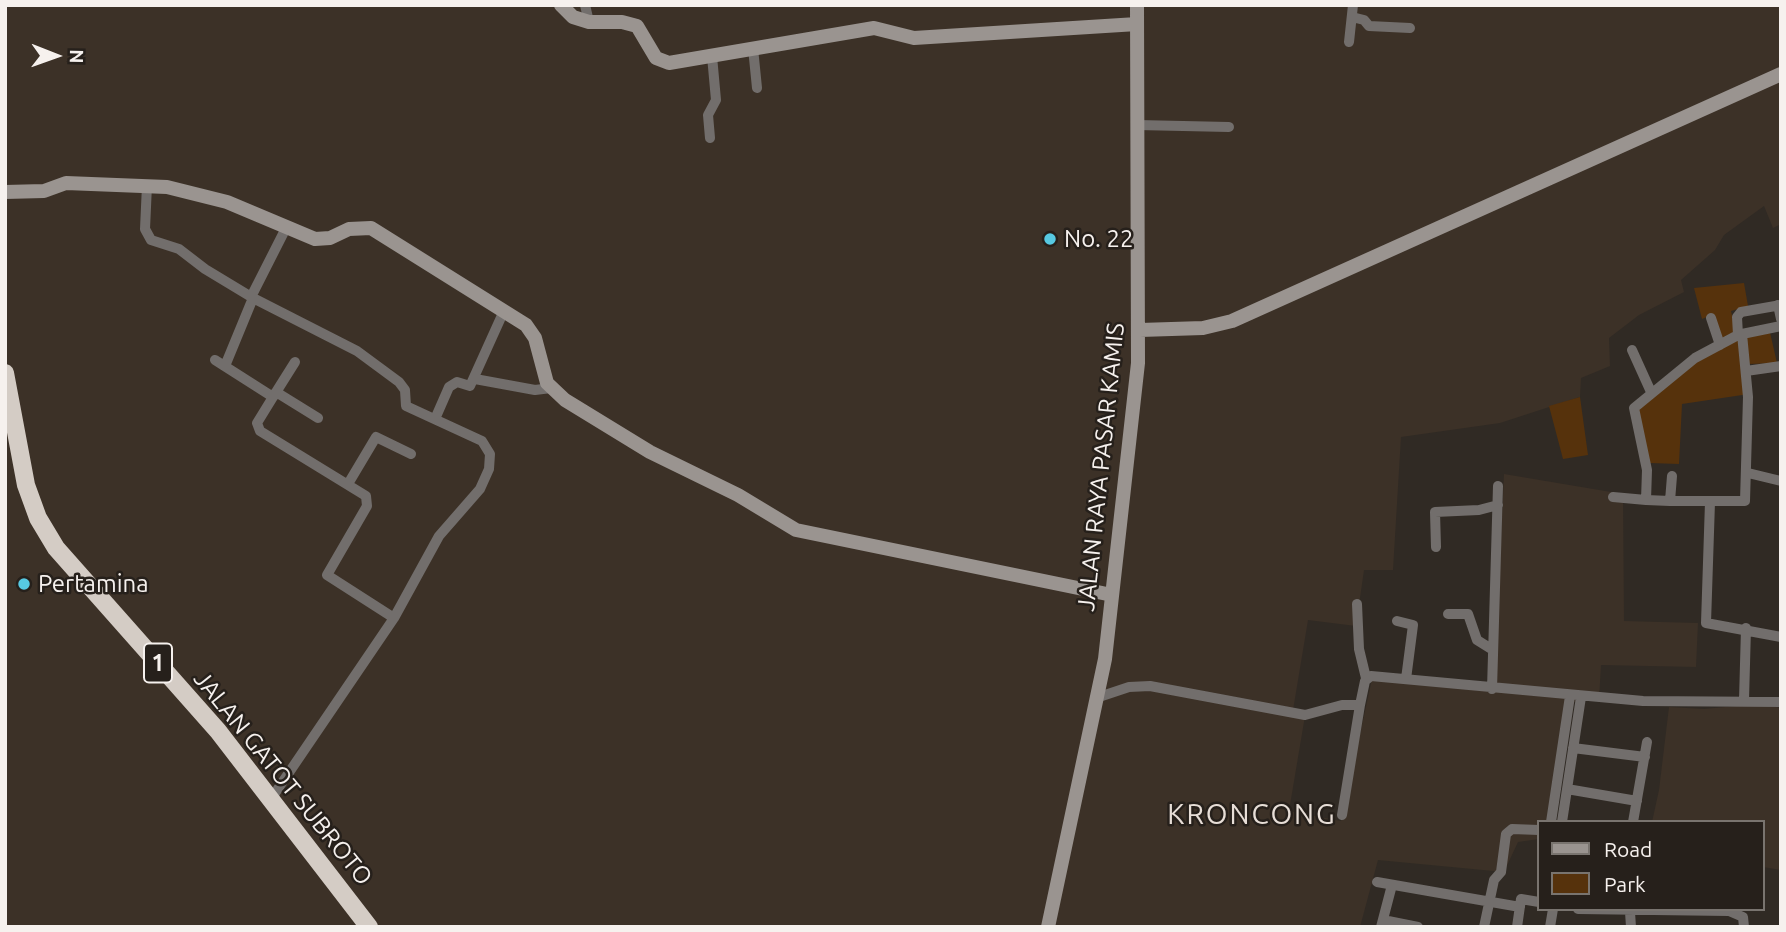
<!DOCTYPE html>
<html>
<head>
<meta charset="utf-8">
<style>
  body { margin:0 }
  #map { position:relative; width:1786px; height:932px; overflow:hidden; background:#302a24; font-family:Ubuntu,sans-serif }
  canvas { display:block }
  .frame { position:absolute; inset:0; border:7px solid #f6f1ee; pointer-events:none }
  .legend { position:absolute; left:1537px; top:820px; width:228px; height:91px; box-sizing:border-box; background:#26201b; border:2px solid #79746f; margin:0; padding:9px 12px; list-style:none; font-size:21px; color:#f6f1ee }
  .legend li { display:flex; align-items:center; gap:14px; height:35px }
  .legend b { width:35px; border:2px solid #79746f }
  .north { position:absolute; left:21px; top:21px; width:70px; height:70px; -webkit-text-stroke:5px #26201b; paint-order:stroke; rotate:91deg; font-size:19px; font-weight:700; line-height:28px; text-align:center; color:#f6f1ee }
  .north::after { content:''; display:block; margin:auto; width:24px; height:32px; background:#f6f1ee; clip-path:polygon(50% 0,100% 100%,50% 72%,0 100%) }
</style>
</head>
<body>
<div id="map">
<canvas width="1786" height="932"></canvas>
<div class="frame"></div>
<ul class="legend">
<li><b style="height:9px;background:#9a9490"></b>Road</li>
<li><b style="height:19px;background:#56320c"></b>Park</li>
</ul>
<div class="north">N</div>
</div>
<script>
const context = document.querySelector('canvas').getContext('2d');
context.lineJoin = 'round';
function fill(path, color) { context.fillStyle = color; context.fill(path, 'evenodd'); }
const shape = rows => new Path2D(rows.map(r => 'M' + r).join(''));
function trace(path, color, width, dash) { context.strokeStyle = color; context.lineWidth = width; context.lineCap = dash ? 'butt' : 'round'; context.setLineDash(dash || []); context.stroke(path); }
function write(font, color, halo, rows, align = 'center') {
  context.font = font + ' Ubuntu,sans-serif'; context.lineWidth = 5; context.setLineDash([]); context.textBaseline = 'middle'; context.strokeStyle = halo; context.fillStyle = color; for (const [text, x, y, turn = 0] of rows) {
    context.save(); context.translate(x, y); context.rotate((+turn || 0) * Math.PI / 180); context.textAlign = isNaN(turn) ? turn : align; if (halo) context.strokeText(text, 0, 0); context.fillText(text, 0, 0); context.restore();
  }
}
fill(shape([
  [5,5,1781,5,1781,224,1773,228,1764,206,1724,235,1715,250,1681,280,1684,292,1639,315,1609,338,1610,366,1581,378,1580,397,1500,423,1401,437,1393,570,1364,570,1356,626,1308,620,1293,710,1306,710,1289,811,1341,821,1372,679,1494,692,1504,474,1623,494,1624,621,1698,623,1696,667,1601,665,1599,700,1574,702,1555,822,1539,822,1539,839,1518,842,1504,872,1378,860,1360,927,5,927],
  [1757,704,1781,708,1781,870,1763,867,1763,822,1652,822,1659,790,1669,707,1704,709]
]), '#3c3127');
fill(shape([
  [1744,283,1748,306,1731,311,1736,334,1769,328,1777,363,1748,364,1749,394,1682,404,1679,464,1650,463,1632,408,1719,339,1712,315,1702,319,1694,288],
  [1580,397,1588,455,1563,459,1549,406]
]), '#56320c');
trace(shape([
  [585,5,589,22],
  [1352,17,1364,20,1369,26,1410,28],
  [1349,42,1353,5],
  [753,48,757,88],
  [1137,125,1229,127],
  [710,138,708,115,716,100,712,56],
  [147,185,145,229,151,240,179,249,205,269,253,298,357,351,399,382,405,390,406,406,482,441,490,454,489,469,480,489,439,536,394,618,271,799],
  [251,297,286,228],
  [1778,305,1781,319],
  [1711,318,1720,345],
  [1742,334,1781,326],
  [1632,350,1651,392],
  [215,360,273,397,257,423,260,431,366,496,367,506,327,575,394,618],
  [225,366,253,298],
  [1746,371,1781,366],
  [475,379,535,390,551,388],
  [276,392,318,418],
  [273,397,295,362],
  [435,419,449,387,457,382,470,386,503,313],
  [1748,473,1781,481],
  [1672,476,1670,501,1745,501,1748,397,1742,334,1738,335,1737,317,1741,312,1781,305],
  [348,484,376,437,411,454],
  [1613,497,1646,500],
  [1670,501,1646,500,1647,470,1634,408,1695,358,1738,335],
  [1710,502,1706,623,1781,637],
  [1436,547,1435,512,1479,510,1498,505],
  [1357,604,1359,649,1366,678],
  [1448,614,1468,614,1477,640,1493,650],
  [1397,621,1413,625,1406,679],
  [1492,689,1498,486],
  [1099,697,1129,687,1150,686,1305,715,1342,705,1360,705,1365,681,1371,676,1643,701,1781,702],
  [1744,700,1746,628],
  [1573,748,1645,757],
  [1567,789,1637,801],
  [1342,815,1360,705],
  [1551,822,1570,696],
  [1562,822,1581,697],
  [1633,822,1647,742],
  [1377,882,1520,907],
  [1578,909,1729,911,1743,917,1744,927],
  [1630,912,1631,927],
  [1383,920,1418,927],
  [1381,927,1392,885],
  [1484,927,1494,880,1501,872,1506,834,1512,829,1539,830],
  [1517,927,1521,899,1539,902],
  [1550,927,1553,909]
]), '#726e6c', 10);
trace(shape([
  [561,5,573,17,589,22,622,22,637,26,656,58,669,63,874,28,914,38,1137,24],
  [5,192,44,191,66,183,167,187,227,202,315,239,330,238,349,229,371,228,526,325,535,338,547,383,565,400,650,452,738,495,796,530,1112,595],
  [1140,330,1203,328,1232,321,1781,74],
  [1048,927,1105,659,1138,363,1137,5]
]), '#9a9490', 14);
trace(shape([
  [5,373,26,485,38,518,56,548,218,731,369,927]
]), '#d4ccc5', 18);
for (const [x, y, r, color] of [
  [1050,239,7,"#57c9e2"],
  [24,584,7,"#57c9e2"]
]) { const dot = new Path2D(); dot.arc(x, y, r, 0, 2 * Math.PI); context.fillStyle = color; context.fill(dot); trace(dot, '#26201b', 2.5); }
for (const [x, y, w] of [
  [158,663,28]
]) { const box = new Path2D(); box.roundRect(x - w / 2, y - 19.5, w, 39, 5); context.fillStyle = '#26201b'; context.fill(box); trace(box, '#f6f1ee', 2); }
write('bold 23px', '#f6f1ee', null, [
  ["1",158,663]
]);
write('24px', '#f6f1ee', '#26201b', [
  ["No. 22",1064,239],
  ["Pertamina",38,584]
], 'left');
write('24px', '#f6f1ee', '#26201b', [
  ["JALAN RAYA PASAR KAMIS",1101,467,-84],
  ["JALAN GATOT SUBROTO",283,778,51]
]);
context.letterSpacing = '2px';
write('28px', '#e7ded7', '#26201b', [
  ["KRONCONG",1252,815]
]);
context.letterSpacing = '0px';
</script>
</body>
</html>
